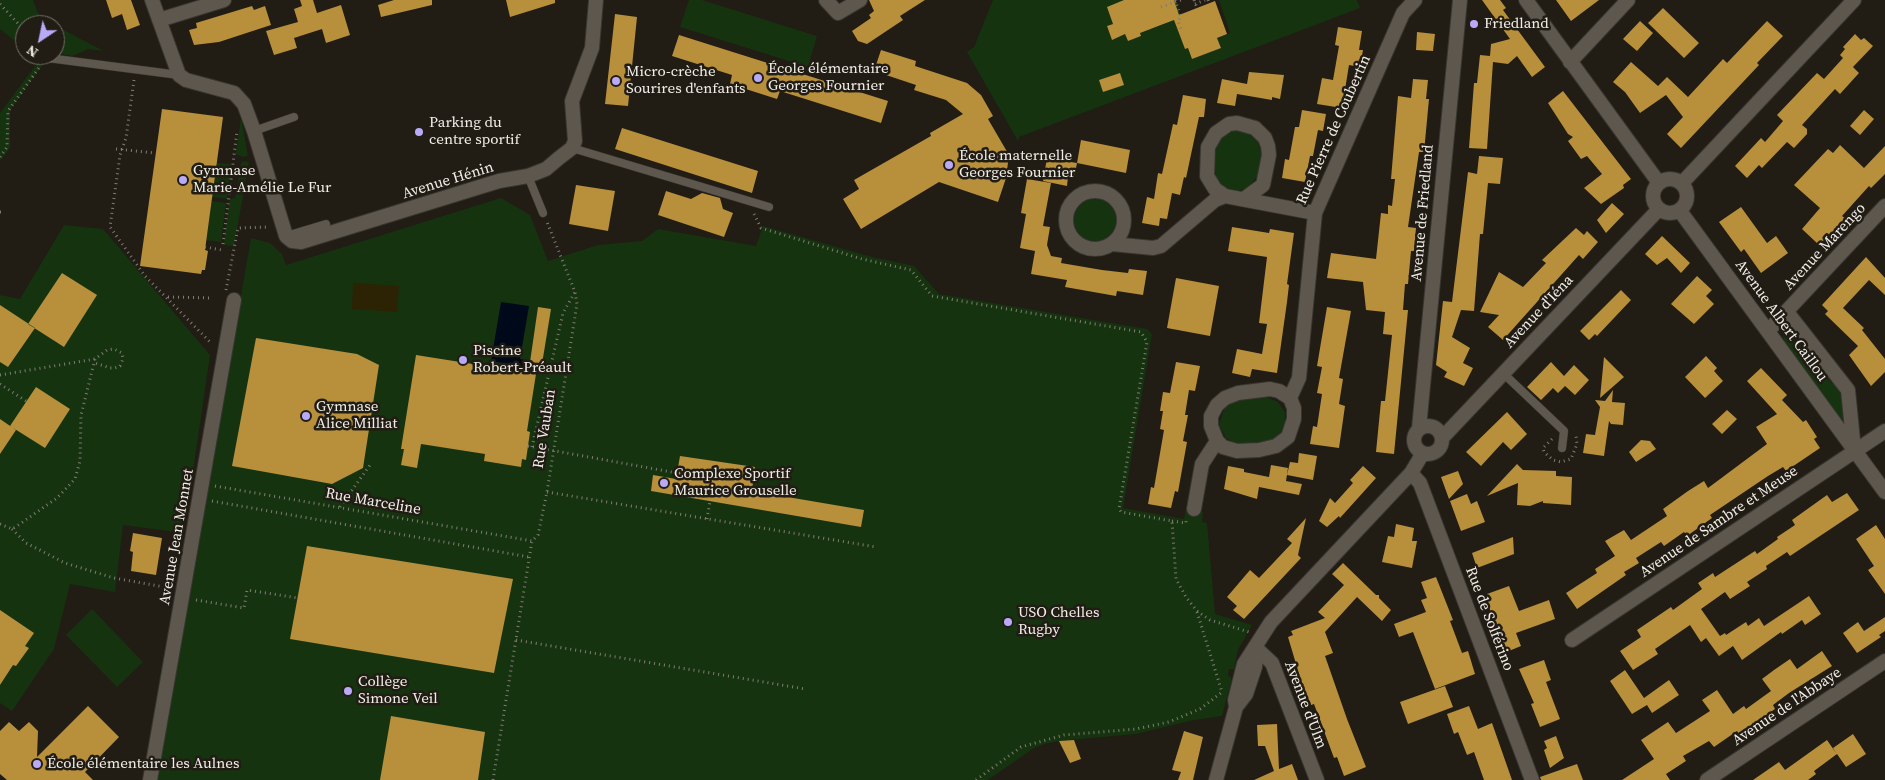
<!DOCTYPE html>
<html>
<head>
<meta charset="utf-8">
<style>
  body { margin:0 }
  #map { position:relative; width:1885px; height:780px; overflow:hidden; background:#211c14; font-family:"Source Serif 4",serif }
  canvas { display:block }
  .north { position:absolute; left:15px; top:15px; width:50px; height:50px; box-sizing:border-box; background:#211c14; border:1px solid #747069; border-radius:50%; rotate:214deg; font-size:14px; font-weight:700; line-height:20px; text-align:center; color:#f1eee8 }
  .north::after { content:''; display:block; margin:auto; width:18px; height:22px; background:#b9aaf7; clip-path:polygon(50% 0,100% 100%,50% 72%,0 100%) }
</style>
</head>
<body>
<div id="map">
<canvas width="1885" height="780"></canvas>
<div class="north">N</div>
</div>
<script>
const context = document.querySelector('canvas').getContext('2d');
context.lineJoin = 'round';
function fill(path, color) { context.fillStyle = color; context.fill(path, 'evenodd'); }
const shape = rows => new Path2D(rows.map(r => 'M' + r).join(''));
function trace(path, color, width, dash) { context.strokeStyle = color; context.lineWidth = width; context.lineCap = dash ? 'butt' : 'round'; context.setLineDash(dash || []); context.stroke(path); }
function write(font, color, halo, rows, align = 'center') {
  context.font = font + ' "Source Serif 4",serif'; context.lineWidth = 5; context.setLineDash([]); context.textBaseline = 'middle'; context.strokeStyle = halo; context.fillStyle = color; for (const [text, x, y, turn = 0] of rows) {
    context.save(); context.translate(x, y); context.rotate((+turn || 0) * Math.PI / 180); context.textAlign = isNaN(turn) ? turn : align; if (halo) context.strokeText(text, 0, 0); context.fillText(text, 0, 0); context.restore();
  }
}
fill(shape([
  [0,0,33,0,38,13,55,25,25,25,25,49,0,29],
  [689,0,702,0,817,36,808,67,680,27],
  [993,0,1133,0,1117,22,1107,26,1112,39,1125,34,1128,41,1141,36,1139,29,1154,28,1167,23,1161,7,1176,2,1181,17,1185,49,1188,48,1192,59,1221,47,1217,38,1230,33,1219,0,1357,0,1360,8,1019,137,1018,141,967,52,974,47],
  [55,25,73,35,104,51,88,49,73,56,55,53],
  [32,55,50,55,10,110,10,148,0,161,0,113,39,61],
  [241,117,248,156,243,157,236,154],
  [1240,130,1249,133,1257,139,1262,156,1258,175,1251,184,1252,186,1236,192,1223,188,1213,177,1216,175,1213,165,1216,149,1220,139,1233,131],
  [243,161,249,162,234,246,224,245,225,233,230,199,235,198,241,163],
  [217,163,231,164,227,199,212,197],
  [501,198,530,215,548,261,598,245,642,241,658,229,756,246,763,226,868,256,914,266,939,294,1147,329,1152,334,1123,508,1184,519,1186,508,1203,512,1202,522,1207,523,1215,614,1252,625,1238,650,1234,669,1229,669,1228,676,1231,677,1231,682,1222,716,1194,720,1136,734,1059,741,1045,744,1034,748,988,780,157,780,251,238,270,243,282,254,286,265],
  '1074 220a21 21 0 1 1 42 0a21 21 0 1 1-42 0Z',
  [212,201,226,203,221,242,206,240],
  [64,225,103,229,210,355,184,533,123,525,115,592,70,584,54,649,12,711,0,703,0,295,20,299],
  [1794,329,1801,336,1797,339,1832,384,1836,382,1845,392,1846,420,1840,419,1784,343,1783,335,1788,330],
  [1266,397,1278,402,1285,412,1285,424,1279,435,1271,440,1247,444,1236,444,1226,438,1219,424,1225,407,1235,401],
  [92,609,143,662,117,687,66,635]
]), '#163310');
fill(shape([
  [353,283,399,286,397,312,352,309]
]), '#2b2303');
fill(shape([
  [501,302,529,306,520,359,526,360,525,367,491,361]
]), '#00091a');
fill(shape([
  [106,0,131,0,140,25,127,30,122,14,112,18],
  [300,0,313,0,317,13,341,5,350,35,326,43,322,29,294,38,297,48,274,55,266,31,298,22,294,9,302,6],
  [394,0,432,0,432,5,381,17,378,5],
  [506,0,555,0,555,3,510,17],
  [869,0,925,0,900,16,903,20,867,44,858,41,852,31,871,18,869,15,874,11],
  [1124,0,1174,0,1179,15,1215,1,1227,34,1217,38,1221,48,1192,59,1188,48,1185,49,1174,20,1140,33,1141,36,1128,41,1125,34,1112,40,1107,26,1113,24,1107,7],
  [1482,0,1500,0,1506,8,1503,10,1545,67,1532,77,1517,56,1508,64,1493,62,1487,149,1469,148,1474,83,1477,83,1480,55,1490,56,1491,44,1510,39],
  [1556,0,1599,0,1571,21],
  [252,6,254,10,265,6,271,25,219,42,194,45,189,30,197,28,196,23],
  [1663,8,1699,43,1684,58,1648,23],
  [615,14,637,17,628,106,605,104],
  [1640,21,1653,33,1637,51,1623,39],
  [1767,21,1783,36,1757,63,1759,65,1681,148,1667,134,1683,117,1666,95,1640,113,1625,92,1613,82,1631,62,1658,86,1667,77,1688,97,1723,59,1727,63],
  [1338,27,1362,31,1359,50,1363,50,1360,67,1349,65,1342,108,1317,104,1322,78,1333,80,1339,46,1335,45],
  [1417,32,1435,34,1433,51,1416,50],
  [1855,34,1861,40,1864,38,1873,46,1853,67,1859,73,1840,94,1835,89,1802,125,1807,129,1807,134,1794,148,1787,142,1762,168,1759,165,1747,178,1735,166,1761,138,1765,142,1783,121,1777,115,1817,73,1824,79,1843,58,1840,55,1845,49,1843,47],
  [679,35,888,101,881,123,780,91,777,99,730,84,732,75,672,56],
  [881,50,916,61,915,66,967,83,981,95,993,116,988,119,1009,155,1006,178,998,202,939,182,861,229,843,199,859,189,854,180,931,136,930,133,963,114,946,100,914,90,916,85,874,71],
  [1249,72,1284,75,1280,99,1272,97,1272,100,1237,94,1235,106,1217,103,1222,79,1247,84],
  [1120,73,1124,85,1103,92,1099,80],
  [1413,79,1428,80,1426,99,1429,99,1424,152,1419,152,1408,227,1416,228,1414,251,1411,251,1408,284,1405,284,1403,310,1408,310,1394,454,1376,452,1381,401,1385,401,1392,335,1383,334,1385,312,1366,310,1363,282,1327,278,1331,253,1376,259,1381,213,1388,214,1388,205,1392,206,1395,179,1391,179,1398,96,1411,98],
  [1563,91,1631,179,1623,185,1624,188,1601,204,1584,188,1602,174,1587,156,1581,159,1568,141,1573,137,1568,134,1548,103],
  [1183,95,1206,99,1204,117,1199,117,1186,178,1184,177,1180,195,1172,193,1167,219,1160,218,1159,226,1142,223,1147,197,1154,199,1158,173,1162,174,1173,124,1177,125],
  [162,109,223,117,205,250,208,251,205,270,202,270,201,274,140,266],
  [1302,110,1326,114,1323,131,1318,130,1313,156,1310,156,1305,182,1282,178,1285,159,1289,160,1295,127,1299,127],
  [1864,110,1874,119,1860,135,1850,126],
  [622,128,758,171,752,193,615,149],
  [1081,140,1130,150,1126,173,1077,163],
  [1840,145,1864,168,1885,146,1885,174,1871,188,1869,186,1842,216,1846,219,1819,245,1802,229,1820,208,1794,185,1828,149,1833,153],
  [1479,156,1503,158,1500,184,1488,183,1483,234,1480,234,1474,311,1461,310,1452,337,1470,348,1463,363,1473,368,1464,386,1444,377,1447,372,1436,365,1443,301,1452,302,1468,172,1477,174],
  [1047,158,1077,163,1074,178,1068,177,1067,186,1043,181],
  [1027,179,1051,183,1043,226,1050,227,1047,245,1051,256,1062,258,1061,263,1102,270,1128,273,1129,269,1147,271,1143,295,1117,291,1116,296,1065,287,1067,280,1031,274,1035,251,1020,248,1026,214,1021,213],
  [576,185,615,191,608,231,569,224],
  [666,191,691,199,702,193,720,198,723,209,733,213,724,237,658,215],
  [1612,203,1624,214,1606,233,1597,220],
  [1741,207,1767,243,1776,236,1788,253,1761,273,1744,249,1741,252,1719,222],
  [1232,227,1269,233,1270,229,1294,233,1287,284,1289,285,1287,302,1277,373,1252,369,1250,377,1232,373,1237,349,1262,354,1267,324,1259,323,1267,257,1228,251],
  [1576,228,1584,235,1587,231,1598,242,1583,259,1579,255,1503,340,1488,327,1499,315,1480,312,1499,272,1523,287,1546,263,1542,260],
  [1662,236,1690,263,1681,273,1667,258,1657,265,1645,254],
  [1866,257,1885,278,1885,295,1869,280,1843,308,1864,328,1862,330,1885,359,1885,372,1871,386,1849,355,1858,346,1825,314,1828,311,1822,305],
  [62,273,97,295,64,347,28,324],
  [1697,276,1712,290,1706,296,1714,304,1694,324,1671,304],
  [1176,278,1219,286,1210,336,1167,328],
  [1621,290,1631,300,1597,336,1595,334,1589,340,1580,331],
  [0,305,35,328,8,367,0,362],
  [538,307,551,309,542,364,530,362],
  [1327,307,1351,311,1339,378,1343,379,1339,404,1345,406,1339,448,1310,444,1313,426,1317,427,1322,394,1317,393,1322,367,1317,366],
  [256,338,357,354,379,365,363,468,332,484,232,466],
  [416,355,536,374,527,431,530,432,526,460,522,459,521,467,484,461,485,454,421,444,417,468,401,465,404,449,401,449],
  [1706,356,1717,368,1714,371,1723,381,1705,398,1685,377],
  [1604,357,1624,377,1600,398],
  [1176,362,1200,366,1195,391,1189,390,1185,415,1188,415,1183,441,1187,442,1178,492,1175,491,1171,508,1148,504,1151,487,1154,488,1164,430,1160,429,1163,411,1160,411,1163,392,1170,393],
  [1551,362,1564,376,1574,365,1589,380,1575,395,1565,386,1558,393,1553,388,1541,400,1527,387],
  [1761,368,1787,395,1782,400,1803,422,1806,420,1817,437,1814,439,1820,448,1786,471,1783,467,1768,476,1710,515,1712,518,1687,536,1684,532,1664,546,1661,542,1636,558,1639,563,1624,572,1626,575,1577,609,1566,593,1597,573,1595,569,1615,556,1605,541,1624,530,1631,540,1667,516,1663,509,1688,491,1704,481,1708,488,1767,444,1756,427,1777,414,1747,381],
  [36,387,70,409,45,448,10,426],
  [1613,390,1612,402,1625,403,1623,425,1611,424,1609,421,1604,456,1583,453,1586,434,1595,435,1600,407,1595,400,1605,401],
  [1727,410,1737,419,1722,434,1712,424],
  [1507,412,1527,434,1511,450,1503,442,1481,466,1466,452],
  [0,419,16,430,0,454],
  [1641,440,1650,441,1656,449,1636,462,1629,452],
  [1299,453,1317,456,1313,480,1287,475,1290,462,1298,463],
  [680,456,755,467,752,491,864,510,861,527,651,491,653,475,676,479],
  [1517,464,1523,470,1556,471,1556,476,1572,477,1571,505,1543,503,1543,501,1530,506,1517,505,1518,483,1487,496],
  [1271,465,1288,468,1286,481,1302,484,1299,495,1259,487,1257,499,1224,489,1228,466,1244,469,1244,472,1269,477],
  [1363,466,1376,478,1340,518,1339,516,1327,527,1319,521,1330,498,1335,503,1353,483,1350,480],
  [1458,471,1463,484,1449,499,1441,477],
  [1847,493,1859,510,1790,556,1787,552,1766,566,1767,569,1747,582,1750,586,1730,599,1725,592,1701,609,1720,636,1725,633,1726,635,1746,622,1748,626,1759,618,1764,626,1809,596,1821,614,1805,625,1802,620,1782,634,1781,632,1742,660,1733,646,1719,656,1706,638,1701,642,1690,625,1655,649,1658,654,1633,670,1620,651,1641,637,1637,630,1671,607,1673,610,1702,589,1698,583,1713,573,1715,577,1755,551,1757,554,1778,539,1777,537,1795,525,1792,520,1827,495,1832,502],
  [1467,494,1471,504,1477,501,1485,522,1461,531,1450,501],
  [1306,518,1298,555,1301,558,1244,619,1233,610,1237,606,1227,597,1250,570,1259,578,1292,543,1287,539],
  [1396,524,1414,528,1412,541,1417,541,1412,568,1382,562,1388,536,1394,537],
  [1876,525,1885,539,1885,594,1868,570,1874,566,1856,539],
  [133,533,162,538,156,575,131,571,133,552,130,551],
  [1513,537,1514,554,1477,568,1472,553],
  [307,546,513,579,494,673,290,639],
  [1343,563,1376,595,1379,595,1379,598,1391,610,1382,621,1357,597,1325,632,1333,653,1325,656,1347,719,1366,767,1344,776,1337,757,1334,758,1314,704,1311,705,1302,684,1288,637,1293,635,1291,631,1325,618,1318,612,1344,585,1332,574],
  [1436,577,1453,620,1450,621,1462,653,1468,651,1475,674,1435,689,1413,632,1399,637,1394,624,1426,612,1421,600,1427,598,1421,582],
  [1509,586,1519,611,1549,600,1555,619,1516,633,1521,646,1504,653,1487,601,1489,600,1487,594],
  [0,610,34,633,25,646,29,648,16,666,13,665,0,685],
  [1885,617,1885,631,1879,635,1881,637,1857,653,1843,633,1858,622,1864,631],
  [1822,651,1832,666,1789,693,1773,705,1775,709,1739,734,1737,731,1714,747,1709,741,1683,756,1686,761,1666,774,1670,780,1622,780,1654,759,1641,740,1668,722,1676,733,1710,711,1702,700,1717,690,1733,714,1744,706,1746,709,1771,691,1762,679,1774,670,1790,659,1797,669],
  [1544,660,1551,680,1546,682,1560,719,1540,727,1531,704,1534,703,1519,669],
  [1625,670,1644,698,1669,680,1679,695,1652,713,1647,705,1632,714,1610,681],
  [1445,686,1453,707,1408,724,1400,702],
  [88,706,119,737,85,772,93,780,7,780,0,774,0,731,9,722,19,731,29,722,38,731,37,757],
  [1469,706,1478,729,1492,723,1512,780,1484,780,1474,752,1467,755,1458,732,1454,734,1447,714],
  [391,716,485,732,478,780,380,780],
  [1277,724,1279,769,1292,764,1298,780,1254,780,1274,771,1265,746,1258,746,1257,725],
  [1184,731,1203,737,1193,780,1178,780,1181,772,1172,770],
  [1853,734,1866,754,1846,767,1837,754,1814,771,1816,774,1808,780,1753,780,1779,762,1785,770,1827,740,1836,753,1833,748],
  [1556,736,1564,758,1550,768,1544,750,1547,748,1544,741],
  [1074,740,1081,759,1070,763,1059,741],
  [1577,764,1583,780,1541,780,1540,777]
]), '#b88f3b');
const service = shape([
  [48,58,179,75],
  [254,131,294,117],
  [572,148,769,207],
  [528,176,543,213],
  [286,236,326,224],
  [1504,374,1564,431,1562,448]
]);
const minor = shape([
  [152,0,179,75,186,80,234,93,244,104,254,131,286,236,292,241,301,242,499,181,528,176,546,169,559,158,572,148,575,141,572,101,592,48,596,0],
  [826,0,838,13,860,0],
  [1526,0,1659,183],
  [159,20,224,0],
  [1570,62,1628,0],
  '1653 196a17 17 0 1 1 34 0a17 17 0 1 1-34 0Z',
  [1682,183,1854,0],
  '1066 220a29 29 0 1 1 58 0a29 29 0 1 1-58 0Z',
  [1225,196,1215,189,1207,176,1208,147,1216,133,1229,124,1237,123,1255,128,1265,138,1268,146,1269,155,1263,185,1244,199],
  [1680,211,1885,492],
  [1112,244,1153,248,1161,246,1215,200,1225,196,1315,213],
  [1787,312,1848,390,1854,450],
  [1768,331,1885,206],
  [1270,389,1279,391,1290,398,1294,408,1294,419,1288,437,1276,446,1259,450,1237,451,1223,447,1217,441,1211,426,1211,416,1217,405,1225,398,1238,393,1270,389],
  [1290,398,1299,378,1315,213,1403,13,1415,0],
  '1414 440a14 14 0 1 1 28 0a14 14 0 1 1-28 0Z',
  [1419,428,1460,0],
  [1443,437,1659,209],
  [1411,473,1420,483,1532,780],
  [1194,509,1202,464,1217,441],
  [1572,640,1885,431],
  [1256,648,1272,663,1317,780],
  [1236,707,1235,700,1244,664,1271,622,1411,473,1423,453],
  [150,780,234,300],
  [1216,780,1236,707,1246,694,1255,667,1256,649],
  [1707,780,1885,661]
]);
trace(service, '#383530', 9);
trace(minor, '#383530', 16);
trace(shape([
  [1175,0,1181,17,1178,21,1181,29],
  [1194,0,1197,8],
  [1208,0,1209,3],
  [0,4,25,31],
  [1195,4,1205,0],
  [1161,7,1181,0],
  [134,80,126,138,120,155,110,227,145,276,211,343],
  [116,149,155,153],
  [0,157,7,147,8,111,41,65],
  [0,212,3,212],
  [754,214,761,228,862,259,911,270,932,296,1141,332,1147,342,1119,509,1121,512,1172,521,1176,579,1186,597,1197,611,1210,620,1249,632],
  [223,244,237,131],
  [205,247,222,250],
  [226,290,238,228,269,227],
  [168,297,213,298],
  [0,375,95,359],
  [0,384,26,401],
  [1552,439,1543,448,1544,452,1553,460,1561,462,1571,459,1577,444,1576,436],
  [528,446,677,473],
  [532,447,563,313,575,292],
  [215,486,532,541,538,535,547,492,577,304,575,292,547,222],
  [547,492,876,547],
  [212,501,529,557],
  [340,507,370,465],
  [707,519,710,501],
  [1172,521,1186,523,1186,521],
  [0,524,12,529,17,526,57,498,75,479,80,461,81,415,95,359,107,350,114,349,122,353,123,359,120,366,115,368,110,368,95,363],
  [12,529,26,543,65,563,114,578,170,588],
  [196,600,244,608,247,590,298,598],
  [1197,612,1222,692],
  [516,640,805,689],
  [493,780,532,541],
  [976,780,1021,747,1064,735,1136,729,1169,722,1200,709,1221,693]
]), '#807c75', 3, [1, 4]);
trace(service, '#5d574d', 8);
trace(minor, '#5d574d', 14);
for (const [x, y, r, color] of [
  [1474,24,5,"#b9aaf7"],
  [758,78,5,"#b9aaf7"],
  [616,81,5,"#b9aaf7"],
  [419,132,5,"#b9aaf7"],
  [949,165,5,"#b9aaf7"],
  [183,180,5,"#b9aaf7"],
  [463,360,5,"#b9aaf7"],
  [306,416,5,"#b9aaf7"],
  [664,483,5,"#b9aaf7"],
  [1008,622,5,"#b9aaf7"],
  [348,691,5,"#b9aaf7"],
  [37,764,5,"#b9aaf7"]
]) { const dot = new Path2D(); dot.arc(x, y, r, 0, 2 * Math.PI); context.fillStyle = color; context.fill(dot); trace(dot, '#211c14', 2); }
write('15px', '#f1eee8', '#211c14', [
  ["Friedland",1484,24],
  ["École élémentaire",768,69],
  ["Georges Fournier",768,86],
  ["Micro-crèche",626,72],
  ["Sourires d'enfants",626,89],
  ["Parking du",429,123],
  ["centre sportif",429,140],
  ["École maternelle",959,156],
  ["Georges Fournier",959,173],
  ["Gymnase",193,171],
  ["Marie-Amélie Le Fur",193,188],
  ["Piscine",473,351],
  ["Robert-Préault",473,368],
  ["Gymnase",316,407],
  ["Alice Milliat",316,424],
  ["Complexe Sportif",674,474],
  ["Maurice Grouselle",674,491],
  ["USO Chelles",1018,613],
  ["Rugby",1018,630],
  ["Collège",358,682],
  ["Simone Veil",358,699],
  ["École élémentaire les Aulnes",47,764]
], 'left');
write('15px', '#f1eee8', '#211c14', [
  ["Rue Pierre de Coubertin",1334,130,-66],
  ["Avenue Hénin",448,181,-17],
  ["Avenue de Friedland",1423,213,-85],
  ["Avenue Marengo",1825,247,-47],
  ["Avenue d'Iéna",1539,312,-47],
  ["Avenue Albert Caillou",1781,321,54],
  ["Rue Vauban",545,429,-81],
  ["Rue Marceline",373,502,10],
  ["Avenue de Sambre et Meuse",1719,522,-34],
  ["Avenue Jean Monnet",177,537,-80],
  ["Rue de Solférino",1489,619,69],
  ["Avenue d'Ulm",1305,705,69],
  ["Avenue de l'Abbaye",1787,707,-34]
]);
</script>
</body>
</html>
